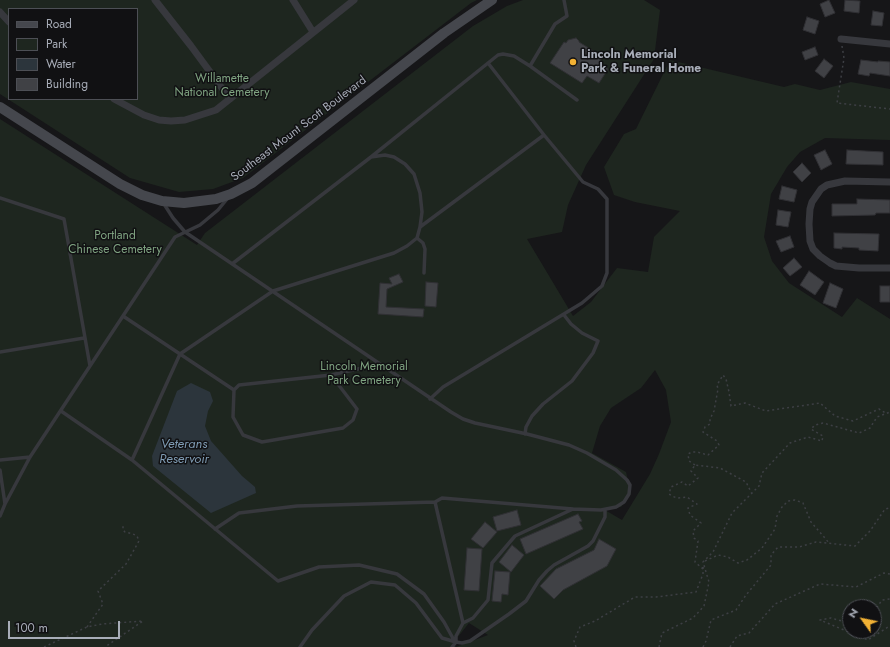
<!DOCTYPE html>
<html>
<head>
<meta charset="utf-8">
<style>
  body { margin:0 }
  #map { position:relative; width:890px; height:647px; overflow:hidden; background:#161618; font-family:Jost,sans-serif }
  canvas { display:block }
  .legend { position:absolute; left:8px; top:8px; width:130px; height:92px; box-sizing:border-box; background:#111113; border:1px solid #4d4f55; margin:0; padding:5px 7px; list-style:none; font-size:12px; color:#a8adb8 }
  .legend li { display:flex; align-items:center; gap:8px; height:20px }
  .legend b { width:20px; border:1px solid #4d4f55 }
  .north { position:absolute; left:842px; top:599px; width:40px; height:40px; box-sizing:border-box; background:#111113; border:1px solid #4d4f55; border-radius:50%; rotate:303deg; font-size:11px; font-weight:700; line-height:16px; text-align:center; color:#a8adb8 }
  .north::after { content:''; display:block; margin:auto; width:14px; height:18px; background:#f2b134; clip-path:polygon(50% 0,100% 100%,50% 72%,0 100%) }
  .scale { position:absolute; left:8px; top:621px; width:112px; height:18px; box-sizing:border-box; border:2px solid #a8adb8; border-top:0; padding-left:5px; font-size:12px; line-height:14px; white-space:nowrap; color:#a8adb8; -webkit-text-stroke:3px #111113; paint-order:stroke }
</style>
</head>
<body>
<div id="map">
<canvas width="890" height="647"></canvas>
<ul class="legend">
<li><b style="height:5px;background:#45474d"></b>Road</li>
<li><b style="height:11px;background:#1e261f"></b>Park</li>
<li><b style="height:11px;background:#2c353c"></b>Water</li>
<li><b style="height:11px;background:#404145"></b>Building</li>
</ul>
<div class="north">N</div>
<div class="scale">100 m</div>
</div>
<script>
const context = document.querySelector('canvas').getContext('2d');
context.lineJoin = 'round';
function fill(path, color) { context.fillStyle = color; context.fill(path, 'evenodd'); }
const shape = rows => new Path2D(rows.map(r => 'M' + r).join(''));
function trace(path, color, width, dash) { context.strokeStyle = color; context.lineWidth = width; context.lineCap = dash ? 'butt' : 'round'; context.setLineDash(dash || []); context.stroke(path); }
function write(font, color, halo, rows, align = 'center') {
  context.font = font + ' Jost,sans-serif'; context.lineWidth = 3; context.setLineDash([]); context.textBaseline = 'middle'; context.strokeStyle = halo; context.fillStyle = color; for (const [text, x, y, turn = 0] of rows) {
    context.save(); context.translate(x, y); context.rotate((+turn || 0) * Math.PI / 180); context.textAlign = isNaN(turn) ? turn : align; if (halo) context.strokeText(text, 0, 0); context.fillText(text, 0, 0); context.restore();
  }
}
fill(shape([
  [0,0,477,0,471,3,243,178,213,189,179,192,130,178,0,94],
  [9,9,137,9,137,99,9,99],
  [523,0,644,0,660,10,654,59,586,165,568,205,562,232,527,239,573,316,591,302,617,268,648,272,654,237,680,211,635,202,614,195,604,167,624,134,636,129,670,60,784,87,795,84,820,90,851,82,890,89,890,140,825,138,800,152,787,167,771,194,764,237,772,261,789,283,842,317,857,298,890,319,890,647,0,647,0,119,197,245,205,233,473,26,507,6],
  [655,370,666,390,671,422,659,454,650,474,622,520,605,510,621,507,631,493,626,472,592,453,600,426,611,408,641,388],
  [850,607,874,607,874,631,850,631],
  [469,623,488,635,456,647,453,643]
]), '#1e261f');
fill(shape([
  [191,383,210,392,213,401,208,411,205,426,211,441,242,476,255,487,256,493,211,513,153,466,152,456,177,391]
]), '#2c353c');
const building = shape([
  [829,0,835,13,825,17,820,4,829,0],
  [845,0,860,1,859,13,844,11,845,0],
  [873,11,884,13,882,26,871,25,873,11],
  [807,17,819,21,815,34,803,30,807,17],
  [576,38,579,41,579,42,603,57,599,63,608,69,599,83,587,76,582,83,550,63,564,42,566,43,568,40,576,38],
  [815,47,818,55,805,60,802,52,815,47],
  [824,59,833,66,824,78,815,71,824,59],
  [861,60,878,62,878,61,890,62,890,76,870,73,869,76,858,74,861,60],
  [825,150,832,164,821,170,814,155,825,150],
  [847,150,883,152,883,165,846,164,847,150],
  [802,163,811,173,802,182,793,172,802,163],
  [782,186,797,190,794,202,779,199,782,186],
  [857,199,890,200,890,213,876,213,875,215,832,216,832,204,857,204,857,199],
  [778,210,791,212,788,227,776,225,778,210],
  [834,233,879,234,878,251,859,250,859,248,842,247,842,249,834,248,834,233],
  [790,236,794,247,781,252,776,241,790,236],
  [794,258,802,267,790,276,783,268,794,258],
  [809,271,824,282,815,295,800,285,809,271],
  [399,274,403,282,387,289,386,307,424,309,423,317,378,314,380,283,392,284,389,278,399,274],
  [426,282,438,283,436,307,425,306,426,282],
  [830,283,843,289,836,308,823,303,830,283],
  [880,286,890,286,890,302,880,302,880,286],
  [517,510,521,525,497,531,493,517,517,510],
  [578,514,582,521,579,522,583,529,526,554,520,539,578,514],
  [485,522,497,532,483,548,471,539,485,522],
  [599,539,616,549,607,566,563,590,554,599,540,586,556,569,594,550,599,539],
  [512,545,524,555,511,572,499,562,512,545],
  [467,548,482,549,479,591,464,590,467,548],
  [495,571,510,572,508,595,502,594,501,602,492,601,495,571]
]);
fill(building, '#404145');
trace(building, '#303034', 1);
trace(shape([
  [842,46,844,58,837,103,890,109],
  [695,465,689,461,688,454,692,452,697,452,708,455,719,445,717,441,703,432,705,427,710,424,710,419,714,411,718,389,717,385,723,375,726,379,729,392,731,406,745,403,766,411,820,403,835,416,853,421,879,409,887,414],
  [705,561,718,555,728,557,738,563,747,560,762,548,775,529,777,516,782,507,788,501,795,500,803,503,811,522,830,544],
  [703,569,695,562,698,541,694,538,693,531,701,523,690,515,688,508,697,504,687,497,677,498,672,496,669,494,671,487,682,482,688,486,698,478,691,471,695,465,720,468,746,482,752,494],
  [874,612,882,600,890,599],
  [850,625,842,621,831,618,820,620,868,640,888,627,890,628],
  [87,627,103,604,98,591,126,564,139,541,137,536,133,534,125,532,123,530,123,525],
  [44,647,87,627,102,624,143,621,105,647],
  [576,647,574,641,580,627,595,621,635,597,656,597,696,592,703,574,703,565],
  [659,647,662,633,693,618,704,606,709,582,703,562,713,552,732,513,759,486,762,473,790,443,808,437,822,441,823,436,811,429,815,425,823,423,859,433,870,428,877,417,890,412],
  [703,647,706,641,711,620,736,610,746,595,771,565,771,555,778,547,799,547,816,542,855,546,870,531,885,509,890,508],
  [730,647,737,636,749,633,775,604,820,584,856,587,884,573,890,574]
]), '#3d3f44', 1.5, [2, 3]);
trace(shape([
  [530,66,577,100],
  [0,198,64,219,90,366],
  [164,204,173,218,185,232,451,412,463,419,475,423,527,434,569,445,587,453,616,470,627,480,630,485,629,494,624,502,616,507,601,510,573,509,515,536,492,563,488,600,473,618,463,623,456,636,456,642,462,643,470,641,509,614,526,601,539,580,547,571,554,565,588,546,593,541,605,517,605,510],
  [420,227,544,135],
  [417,238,423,243,425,249,424,273],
  [232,264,371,157,498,55,503,54,514,56,530,66,555,24,567,16,564,0],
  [123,316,234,390,239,385,331,375,380,364],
  [0,352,84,338],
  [234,390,233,417,243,435,262,442,343,428,353,420,357,409,331,375],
  [430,399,443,387,582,303,602,286,607,273,607,199,598,189,583,182,544,135,488,63],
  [61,411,132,460,278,581,319,567,359,565,397,574,424,594,444,622,455,642],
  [525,434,526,427,532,416,543,404,572,381,593,353,598,341,582,333,571,324,564,315],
  [0,460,30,457],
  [132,460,180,354,273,291,394,253,407,246,417,238,420,227,422,212,420,193,414,174,405,164,394,157,385,155,371,157],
  [0,470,5,504,0,516],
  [5,504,30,457,175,237,200,225,218,210,227,199],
  [215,529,239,513,297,506,435,502],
  [463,623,435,502,442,498,573,509],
  [300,647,312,630,344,596,371,582,395,585,416,603,442,638,456,642],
  [452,647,456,642]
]), '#37383d', 3.5);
trace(shape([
  [155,0,191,46,230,99],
  [293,0,313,32],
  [0,12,9,22],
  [841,39,890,44],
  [114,99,144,115,159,120,171,121,185,120,216,110,354,0],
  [890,182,845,181,827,185,821,189,812,202,810,209,809,224,810,241,813,249,820,256,830,263,836,266,859,268,890,268]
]), '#37383d', 7);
trace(shape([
  [0,107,120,184,142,195,162,201,184,203,216,199,231,194,252,183,444,33,492,0]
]), '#45474d', 10);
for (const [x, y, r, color] of [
  [573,62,4,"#f2b134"]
]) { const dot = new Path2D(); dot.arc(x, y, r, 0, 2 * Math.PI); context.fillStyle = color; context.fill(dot); trace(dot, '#111113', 1.5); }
write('bold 12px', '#a8adb8', '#111113', [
  ["Lincoln Memorial",581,55],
  ["Park & Funeral Home",581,69]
], 'left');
write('12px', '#7fa381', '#111113', [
  ["Willamette",222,79],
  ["National Cemetery",222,93],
  ["Portland",115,236],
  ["Chinese Cemetery",115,250],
  ["Lincoln Memorial",364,367],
  ["Park Cemetery",364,381]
]);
write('12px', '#a8adb8', '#111113', [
  ["Southeast Mount Scott Boulevard",299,129,-37]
]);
write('italic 13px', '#7f9bb3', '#111113', [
  ["Veterans",184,445],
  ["Reservoir",184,460]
]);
</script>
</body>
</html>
